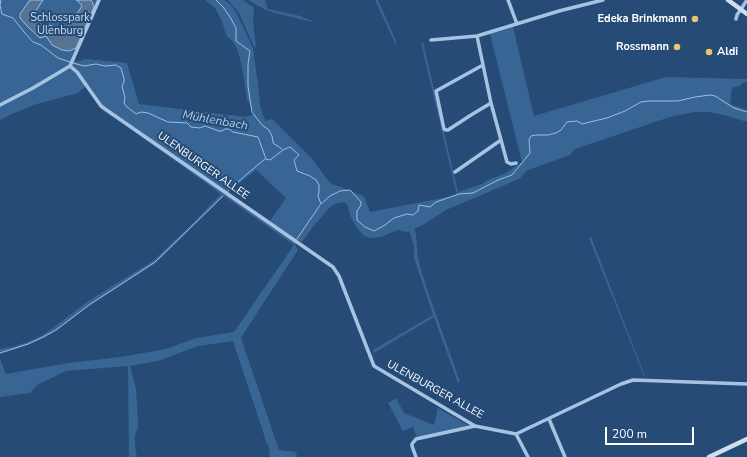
<!DOCTYPE html>
<html>
<head>
<meta charset="utf-8">
<style>
  body { margin:0 }
  #map { position:relative; width:747px; height:457px; overflow:hidden; background:#254b76; font-family:"Nunito Sans",sans-serif }
  canvas { display:block }
  .scale { position:absolute; left:605px; top:427px; width:89px; height:18px; box-sizing:border-box; border:2px solid #fff; border-top:0; padding-left:5px; font-size:12px; line-height:14px; white-space:nowrap; color:#fff; -webkit-text-stroke:3px #254b76; paint-order:stroke }
</style>
</head>
<body>
<div id="map">
<canvas width="747" height="457"></canvas>
<div class="scale">200 m</div>
</div>
<script>
const context = document.querySelector('canvas').getContext('2d');
context.lineJoin = 'round';
function fill(path, color) { context.fillStyle = color; context.fill(path, 'evenodd'); }
const shape = rows => new Path2D(rows.map(r => 'M' + r).join(''));
function trace(path, color, width, dash) { context.strokeStyle = color; context.lineWidth = width; context.lineCap = dash ? 'butt' : 'round'; context.setLineDash(dash || []); context.stroke(path); }
function write(font, color, halo, rows, align = 'center') {
  context.font = font + ' "Nunito Sans",sans-serif'; context.lineWidth = 4; context.setLineDash([]); context.textBaseline = 'middle'; context.strokeStyle = halo; context.fillStyle = color; for (const [text, x, y, turn = 0] of rows) {
    context.save(); context.translate(x, y); context.rotate((+turn || 0) * Math.PI / 180); context.textAlign = isNaN(turn) ? turn : align; if (halo) context.strokeText(text, 0, 0); context.fillText(text, 0, 0); context.restore();
  }
}
fill(shape([
  [0,0,98,0,72,59,76,62,80,61,85,59,127,63,139,104,246,117,254,114,247,99,242,67,238,51,234,43,226,35,222,21,215,8,205,0,224,0,232,6,237,14,253,48,258,84,260,105,265,121,272,119,312,159,330,183,364,196,370,212,453,196,457,193,456,191,421,43,423,42,458,192,482,184,488,180,506,173,522,162,490,34,513,27,534,116,666,77,747,79,747,81,741,84,742,85,732,88,730,104,747,110,747,122,724,115,708,112,694,112,670,117,575,149,570,155,528,170,519,179,446,210,423,225,414,229,416,234,418,259,427,289,460,382,458,383,434,317,374,353,373,350,433,315,414,258,414,245,409,231,406,232,398,230,381,237,369,238,363,235,357,228,351,217,347,204,344,202,337,203,330,207,312,228,302,242,298,240,295,245,298,250,242,336,241,338,279,450,296,452,297,457,270,457,269,447,266,441,233,341,198,346,158,361,130,366,136,389,138,421,138,428,135,435,135,447,137,457,129,457,128,366,66,371,37,385,30,393,0,397,0,359,6,374,68,363,120,357,166,349,196,338,234,332,294,245,224,196,156,263,89,306,56,331,44,338,28,345,0,354,0,349,12,347,27,342,41,336,53,328,87,302,154,260,190,226,221,194,100,107,86,86,78,93,37,104,12,114,0,120],
  [256,170,286,198,270,221,228,192],
  [227,0,243,0,254,8,253,22,256,47,254,47,239,13,230,2],
  [248,0,265,0,268,9,300,16,315,22,313,22,275,13,264,9],
  [375,0,378,0,397,43,395,43],
  [591,237,645,376,644,376,589,238],
  [396,398,404,413,434,425,438,408,469,426,417,438,413,427,403,431,388,403]
]), '#396594');
const water = shape([
  [30,0,43,0,35,12,44,22,43,32,46,33,47,31,48,27,49,25,52,26,61,32,64,33,82,6,78,1,76,0,91,0,93,4,94,7,76,48,69,51,62,50,52,45,46,36,40,38,27,26,20,18,20,14,30,0]
]);
fill(water, '#577393');
trace(water, '#9abee3', 1);
trace(shape([
  [1,0,0,5,2,14,13,18,25,33,33,42,41,45,58,58,70,62],
  [216,0,223,7,230,17,236,28,236,41,250,51,248,64,248,86,252,112,262,125,269,130,272,136,273,143,282,149],
  [73,63,84,66,96,64,105,66,116,65,121,68,124,79,124,82,122,86,125,98,124,103,126,106,136,114,141,112,148,113,168,122,187,123,191,127,200,128,205,126,219,131,222,131,225,129,229,129,233,132,258,137,266,159,270,160,283,150,290,147,299,155,294,160,297,171,310,176,316,180,319,185,319,192,318,196,321,204,330,196,340,191,350,190,361,202,361,205,357,211,357,220,365,227,374,231,385,225,394,218,407,214,413,215,418,211,419,205,430,207,436,202,459,194,473,193,498,180,512,175,530,153,529,140,531,136,536,135,548,135,556,133,561,130,567,122,577,121,582,124,594,121,607,118,625,111,641,102,648,101,678,101,695,97,710,95,715,96,734,108,747,112],
  [228,191,247,174,265,159],
  [297,239,320,205],
  [0,353,28,344,43,337,56,330,89,305,155,262,223,196]
]), '#9abee3', 1);
trace(shape([
  [508,0,517,24],
  [736,19,737,15,747,0],
  [477,36,491,103,507,162,511,164,516,163],
  [431,40,477,36,559,11,603,0],
  [483,65,436,91,444,129,446,130,448,130,471,115,491,103],
  [70,66,77,72,101,106,105,109,333,267,339,276,374,366,475,426,516,434,621,384,633,380,747,384],
  [0,105,33,88,70,66,99,0],
  [455,172,501,140],
  [549,419,565,457],
  [516,434,528,457],
  [416,457,412,446,412,444,416,439,475,426]
]), '#a6c3e2', 3.5);
trace(shape([
  [728,0,747,14],
  [709,457,747,439]
]), '#cfdff3', 4.5);
for (const [x, y, r, color] of [
  [695,19,4,"#ebc36b"],
  [677,47,4,"#ebc36b"],
  [709,52,4,"#ebc36b"]
]) { const dot = new Path2D(); dot.arc(x, y, r, 0, 2 * Math.PI); context.fillStyle = color; context.fill(dot); trace(dot, '#254b76', 1.5); }
write('11px', '#c8dcf2', '#254b76', [
  ["Schlosspark",60,18],
  ["Ulenburg",60,31]
]);
write('bold 11px', '#fff', '#254b76', [
  ["Edeka Brinkmann",687,19],
  ["Rossmann",669,47],
  ["Aldi",717,52,"left"]
], 'right');
write('11px', '#fff', '#254b76', [
  ["ULENBURGER ALLEE",203,166,35],
  ["ULENBURGER ALLEE",435,390,29]
]);
write('italic 12px', '#b1cdea', '#254b76', [
  ["Mühlenbach",215,121,10]
]);
</script>
</body>
</html>
